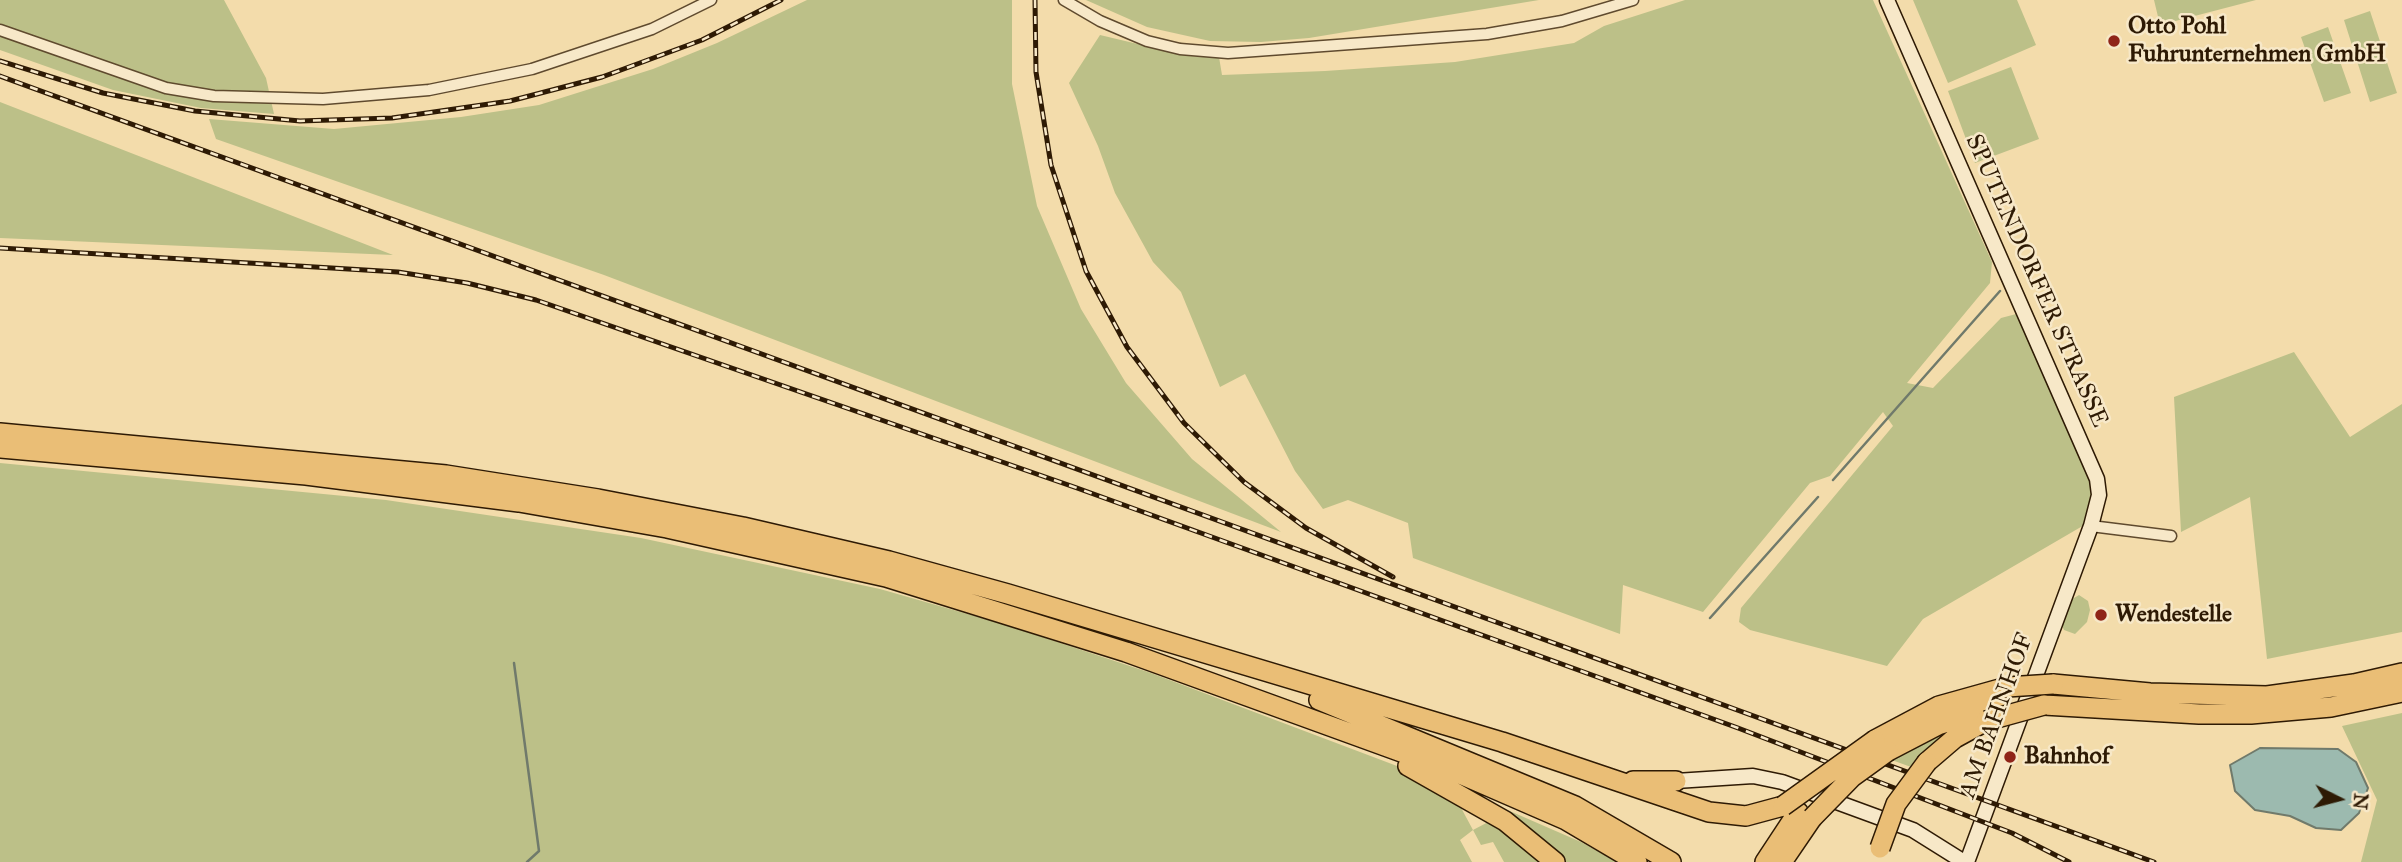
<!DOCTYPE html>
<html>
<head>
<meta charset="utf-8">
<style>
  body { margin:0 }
  #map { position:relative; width:2402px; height:862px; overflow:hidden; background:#f3dcab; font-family:"IM FELL Great Primer",serif }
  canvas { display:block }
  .north { position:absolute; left:2304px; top:764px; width:70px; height:70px; -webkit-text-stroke:5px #f7e8c8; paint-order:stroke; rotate:96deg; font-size:19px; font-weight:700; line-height:28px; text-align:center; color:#2e1a04 }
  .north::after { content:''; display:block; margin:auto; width:24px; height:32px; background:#2e1a04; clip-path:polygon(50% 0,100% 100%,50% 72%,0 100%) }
</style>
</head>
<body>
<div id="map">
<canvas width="2402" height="862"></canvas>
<div class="north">N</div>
</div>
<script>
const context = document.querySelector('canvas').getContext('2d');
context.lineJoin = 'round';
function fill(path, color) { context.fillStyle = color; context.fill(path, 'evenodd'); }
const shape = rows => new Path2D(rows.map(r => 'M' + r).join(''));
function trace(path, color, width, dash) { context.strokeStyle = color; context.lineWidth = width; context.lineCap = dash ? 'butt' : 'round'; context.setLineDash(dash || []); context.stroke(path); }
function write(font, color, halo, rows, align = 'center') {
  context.font = font + ' "IM FELL Great Primer",serif'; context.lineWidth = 5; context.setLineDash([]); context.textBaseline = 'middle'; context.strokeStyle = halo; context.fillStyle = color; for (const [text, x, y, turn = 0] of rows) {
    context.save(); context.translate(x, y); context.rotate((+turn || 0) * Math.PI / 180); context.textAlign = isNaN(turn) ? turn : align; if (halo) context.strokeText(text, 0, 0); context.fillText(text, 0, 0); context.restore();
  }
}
fill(shape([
  [0,0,224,0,266,78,274,114,201,108,113,90,0,50],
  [807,0,1012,0,1012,84,1037,206,1081,309,1126,383,1192,459,1281,532,604,275,216,139,209,119,334,129,461,117,539,105,653,69,717,43],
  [1086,0,1539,0,1309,38,1261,42,1210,41,1147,27],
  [1685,0,1873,0,1992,262,1990,283,1907,383,1933,388,2001,318,2020,313,2092,476,2093,494,2086,524,1923,619,1887,666,1750,630,1739,622,1741,608,1893,426,1883,412,1830,476,1810,483,1703,612,1623,585,1620,634,1413,558,1408,523,1348,500,1323,509,1295,471,1245,374,1220,387,1181,292,1153,262,1115,193,1098,146,1069,83,1100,35,1188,56,1219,57,1222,75,1325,71,1455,62,1574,43,1604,26],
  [1913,0,2017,0,2036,45,1948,83],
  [2154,0,2256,0,2160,25],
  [2370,11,2397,93,2370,102,2344,20],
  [2328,27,2351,93,2324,102,2301,37],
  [2011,67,2039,139,1975,163,1948,91],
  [0,102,393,255,0,238],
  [2294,352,2350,437,2402,404,2402,632,2267,659,2250,497,2181,532,2174,397],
  [0,463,386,500,641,538,880,589,1006,625,1151,673,1405,769,1459,804,1473,830,1492,820,1547,862,1504,862,1493,842,1481,845,1473,830,1460,840,1472,862,0,862],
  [2079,595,2088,601,2090,610,2087,622,2075,634,2064,630,2061,623,2069,601],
  [2402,713,2402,862,2361,862,2377,800,2342,726],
  [1961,722,1911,767,1889,759],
  [1473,795,1581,842,1617,862,1562,862]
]), '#bcc088');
const water = shape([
  [2260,748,2338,749,2356,762,2368,788,2359,813,2341,830,2316,828,2290,816,2255,810,2235,791,2230,765,2260,748]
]);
fill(water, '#9cbaaf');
trace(water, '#707a6b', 2);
trace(shape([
  [1833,480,2000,291],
  [1710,618,1818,497],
  [514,663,539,851,527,862]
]), '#707a6b', 2.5);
const street = shape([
  [1064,0,1100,21,1147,41,1180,49,1228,53,1487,34,1562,21,1633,0],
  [0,30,166,88,214,96,323,99,429,90,532,69,652,29,711,0],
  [2091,526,2171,536]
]);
const secondary = shape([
  [1887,0,2097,479,2099,495,2091,526,1967,862],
  [1676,781,1753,776,1782,782,1913,830,1964,862]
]);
const highway = shape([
  [0,433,446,475,598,499,743,527,889,561,1008,594,1502,742,1709,812,1746,816,1783,806],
  [0,448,306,475,519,502,667,528,886,577,1126,652,1451,770,1566,820,1637,862],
  [2053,684,2150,693,2267,696,2354,684,2402,673],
  [1319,700,1575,806,1671,862],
  [2044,705,2199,714,2251,714,2331,707,2402,692],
  [1875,740,1939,706,2007,687],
  [1888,751,1938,725,1995,707],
  [1927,762,1955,738,1986,721],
  [1408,766,1505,821,1555,862],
  [1633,781,1676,781],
  [1765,862,1798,812],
  [1782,862,1812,818]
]);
trace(street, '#5f4a2e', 13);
trace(secondary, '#2e1a04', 17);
trace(highway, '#2e1a04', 22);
trace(street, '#f7e8c8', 10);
trace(secondary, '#f7e8c8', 14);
trace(highway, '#eabe76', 19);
const rail = shape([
  [1035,0,1036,72,1051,165,1086,271,1127,347,1184,423,1244,482,1306,528,1393,577],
  [0,61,103,93,195,111,300,121,392,118,510,101,602,77,702,40,781,0],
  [0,76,2154,862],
  [0,248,398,272,467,283,536,300,1077,488,1738,728,2012,833,2069,862]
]);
trace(rail, '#2e1a04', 5);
trace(rail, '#f7e8c8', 2.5, [8]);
const highwayBridge = shape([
  [2007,687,2053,684],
  [1986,721,2044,705],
  [1783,806,1875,740],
  [1812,818,1852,777,1888,751],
  [1880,848,1896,804,1927,762]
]);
trace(highwayBridge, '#2e1a04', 22, []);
trace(highwayBridge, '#eabe76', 19);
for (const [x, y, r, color] of [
  [2114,41,7,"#8f2418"],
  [2101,615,7,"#8f2418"],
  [2010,757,7,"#8f2418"]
]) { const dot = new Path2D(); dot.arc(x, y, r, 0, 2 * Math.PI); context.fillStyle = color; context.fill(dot); trace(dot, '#f7e8c8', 2.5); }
write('bold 24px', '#2e1a04', '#f7e8c8', [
  ["Otto Pohl",2128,27],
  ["Fuhrunternehmen GmbH",2128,55],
  ["Wendestelle",2115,615],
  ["Bahnhof",2024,757]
], 'left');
write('24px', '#2e1a04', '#f7e8c8', [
  ["SPUTENDORFER STRASSE",2036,281,66],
  ["AM BAHNHOF",1997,716,-70]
]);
</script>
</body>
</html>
